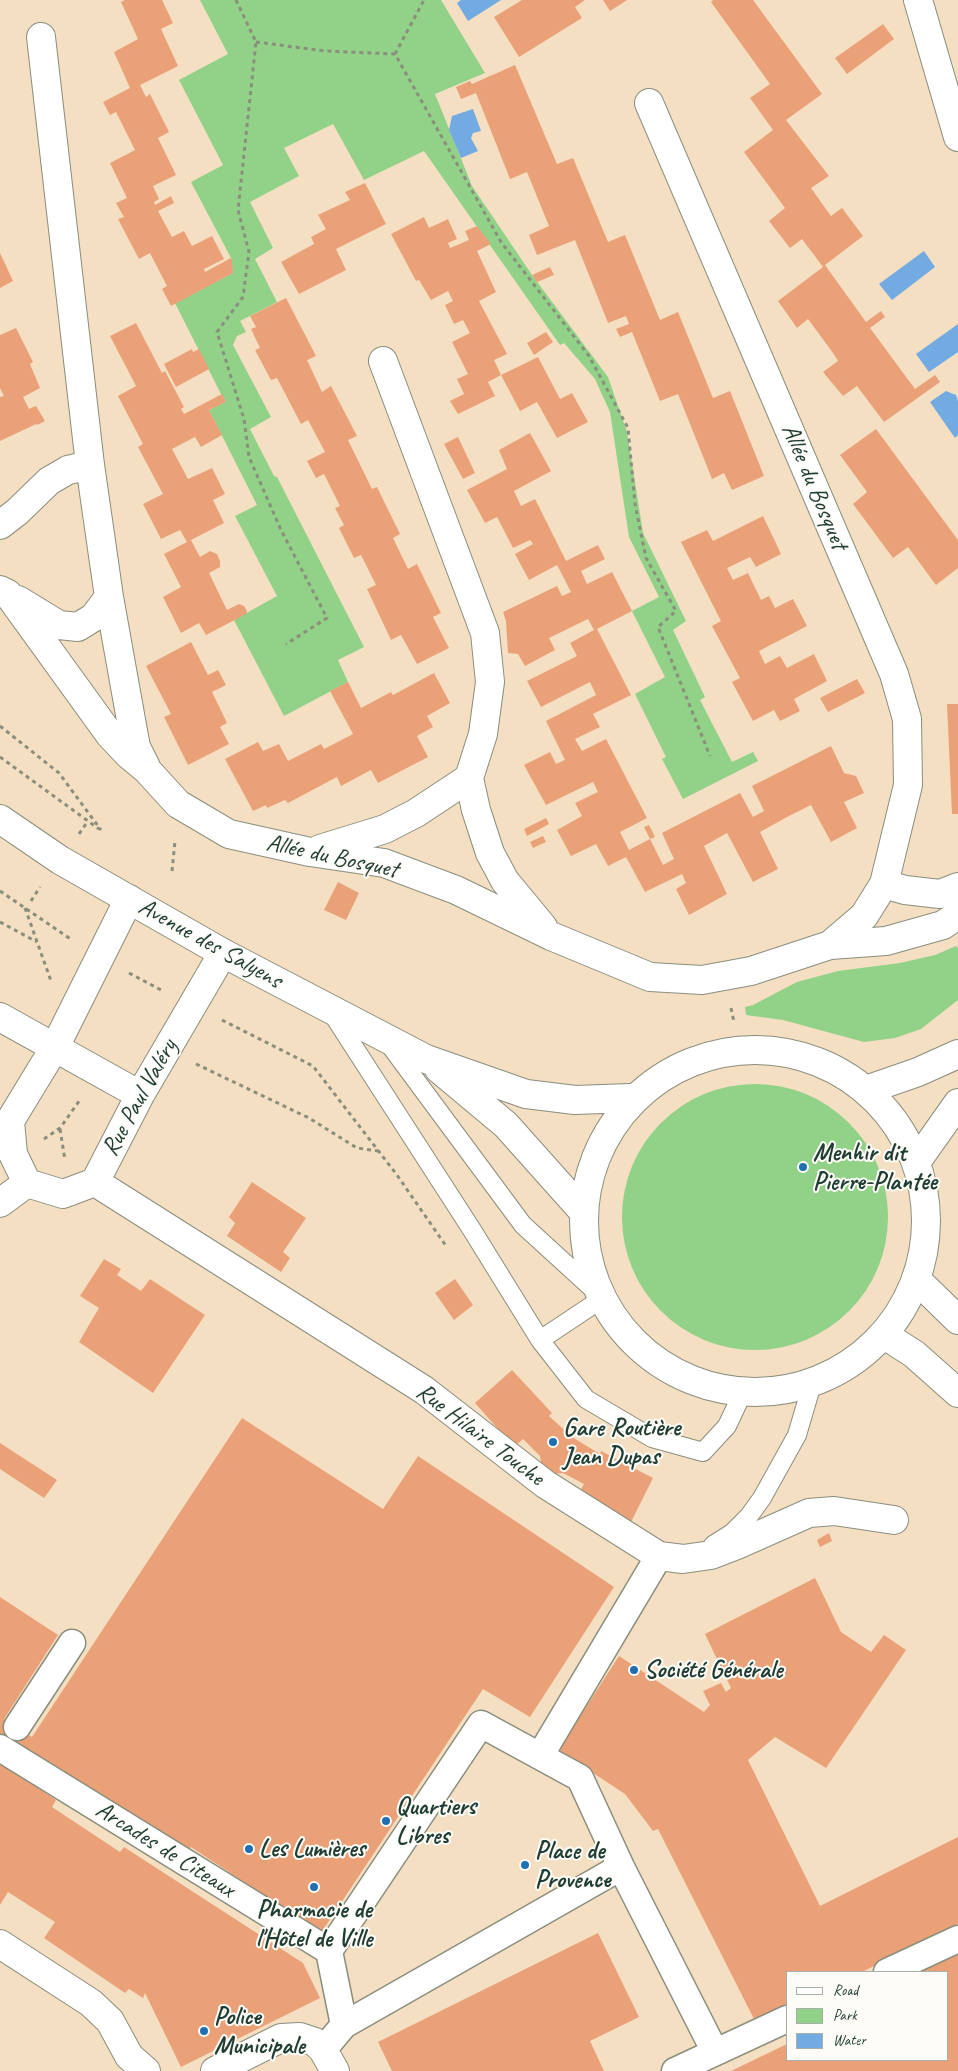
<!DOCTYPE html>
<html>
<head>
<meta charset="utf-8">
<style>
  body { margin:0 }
  #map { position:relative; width:958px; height:2071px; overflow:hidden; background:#f4dfc3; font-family:Caveat,sans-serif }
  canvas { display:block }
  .legend { position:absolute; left:786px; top:1971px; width:162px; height:90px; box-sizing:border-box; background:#fdfcf7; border:1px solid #a4b0a9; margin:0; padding:6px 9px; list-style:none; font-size:15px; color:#1f3d34 }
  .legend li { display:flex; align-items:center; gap:10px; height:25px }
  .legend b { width:25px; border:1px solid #a4b0a9 }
</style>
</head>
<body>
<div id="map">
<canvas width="958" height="2071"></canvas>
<ul class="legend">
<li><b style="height:6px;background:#fff"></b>Road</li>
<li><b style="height:14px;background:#91d188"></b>Park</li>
<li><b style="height:14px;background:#71abe1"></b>Water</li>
</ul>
</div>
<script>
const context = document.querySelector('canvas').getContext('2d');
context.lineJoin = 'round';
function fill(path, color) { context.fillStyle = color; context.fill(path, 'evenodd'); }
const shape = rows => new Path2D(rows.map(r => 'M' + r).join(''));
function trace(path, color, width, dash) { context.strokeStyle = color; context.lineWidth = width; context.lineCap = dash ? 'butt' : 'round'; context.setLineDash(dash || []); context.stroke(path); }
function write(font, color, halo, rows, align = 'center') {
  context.font = font + ' Caveat,sans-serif'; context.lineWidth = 4; context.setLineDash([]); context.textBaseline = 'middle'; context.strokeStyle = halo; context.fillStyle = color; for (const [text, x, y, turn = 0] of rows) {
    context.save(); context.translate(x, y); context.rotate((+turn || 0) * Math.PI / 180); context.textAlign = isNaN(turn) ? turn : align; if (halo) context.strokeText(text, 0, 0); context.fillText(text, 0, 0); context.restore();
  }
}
fill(shape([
  [200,0,441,0,485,73,435,94,472,186,532,275,608,377,627,432,643,533,686,621,673,630,705,697,700,700,732,762,753,752,758,761,683,799,662,759,666,757,635,694,665,677,632,611,659,597,629,537,610,412,595,379,564,343,560,345,424,151,364,180,333,124,284,148,299,176,250,202,273,248,255,259,277,302,240,321,246,332,237,336,233,345,271,417,250,429,274,476,277,477,364,647,338,660,348,682,284,716,234,620,277,596,235,516,257,505,209,410,225,402,175,303,233,273,231,258,191,182,223,165,179,80,228,54],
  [956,946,958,948,958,1000,921,1029,895,1038,864,1042,783,1020,746,1015,745,1007,753,1005,797,982,838,971,900,963,935,955],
  '622 1217a133 133 0 1 1 266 0a133 133 0 1 1-266 0Z'
]), '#91d188');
fill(shape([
  [461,0,501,0,468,21,457,3],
  [473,109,481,131,473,133,471,138,478,151,461,158,449,130,452,116],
  [924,251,935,267,892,300,879,284],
  [958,324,958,352,929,372,916,354],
  [946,391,956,395,958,401,958,435,955,438,930,402]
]), '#71abe1');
fill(shape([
  [125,0,162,0,173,23,161,29,178,66,140,85,146,97,150,94,169,132,158,138,176,175,153,186,159,199,154,202,155,205,171,196,174,203,158,211,172,237,184,231,192,246,212,236,224,259,204,269,205,272,231,258,232,261,233,273,171,306,162,289,167,286,150,253,139,259,118,219,124,217,116,203,127,198,110,163,135,150,116,112,110,115,103,102,130,88,114,52,138,39,121,2],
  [522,0,585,0,575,7,582,18,519,57,494,17],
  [603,0,627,0,610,11],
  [713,0,753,0,822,94,786,120,829,176,811,188,831,216,842,208,863,236,825,265,866,322,881,311,885,317,870,328,915,389,935,375,940,382,884,422,857,386,843,396,823,372,838,361,833,353,808,319,797,328,778,301,823,267,802,239,790,248,769,221,785,208,744,152,773,130,750,98,770,84,711,2],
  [883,24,894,39,847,74,835,58],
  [515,65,557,164,573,158,608,242,625,235,660,320,678,312,713,398,730,391,764,476,732,490,724,473,712,479,678,394,660,401,632,332,620,337,616,329,629,324,626,316,608,323,575,240,537,255,529,235,549,226,527,172,510,179,476,93,461,99,456,87,470,81,472,84],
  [365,183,386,224,336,249,346,270,299,294,281,262,314,244,311,237,326,229,318,215,350,200,345,192],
  [424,217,429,228,448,219,457,239,448,243,450,248,469,240,465,231,477,226,491,244,477,251,496,292,479,301,507,354,494,360,501,375,538,357,560,399,572,393,588,422,557,438,537,402,520,411,501,375,488,382,495,396,458,414,450,401,464,394,457,379,468,374,452,342,470,333,463,320,454,324,445,305,453,301,448,291,431,300,419,280,416,281,391,234],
  [0,253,13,281,0,288],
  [550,267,554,275,537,282,532,275],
  [286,298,316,356,307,360,322,392,331,386,357,436,348,440,372,489,377,487,400,534,393,538,408,569,417,564,441,613,433,617,449,648,417,664,401,635,391,640,367,589,376,585,361,555,354,558,339,528,344,525,335,508,340,506,324,474,316,478,307,461,325,452,308,420,301,424,277,378,271,380,255,350,260,348,251,329,256,327,250,316],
  [136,323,162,373,165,371,184,407,181,409,184,414,222,394,226,402,209,410,222,435,201,447,195,437,172,449,188,479,212,468,225,494,213,500,224,523,191,540,200,557,210,551,217,554,220,561,220,567,209,573,227,610,239,604,244,606,247,611,246,614,206,635,199,623,181,633,163,597,181,587,164,554,187,542,180,530,161,539,143,504,163,494,138,447,143,444,118,396,136,386,110,336],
  [16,328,33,362,30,364,40,388,23,397,29,409,36,406,45,421,37,425,36,424,0,441,0,397,4,396,0,388,0,335],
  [546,332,553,342,534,355,527,343],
  [192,349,193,352,199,349,209,369,176,387,164,364],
  [876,429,958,540,958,568,936,585,908,547,893,558,853,504,867,492,840,455],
  [530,433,551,471,514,491,521,506,535,499,566,561,598,545,605,559,581,571,587,584,612,572,632,611,597,629,631,695,593,714,600,727,575,739,582,751,606,739,647,818,620,832,629,850,650,839,663,865,674,859,662,833,740,793,753,817,764,811,752,786,831,746,844,773,856,776,864,793,844,802,857,828,831,842,811,805,787,817,760,832,778,869,753,882,727,833,704,846,727,894,689,915,676,889,686,883,682,874,645,892,626,857,608,866,596,844,571,856,557,830,582,816,575,803,598,792,593,782,546,805,524,765,550,752,556,764,565,760,546,721,596,695,590,682,541,707,527,681,577,656,570,643,594,630,588,619,549,638,555,650,525,666,518,654,508,653,506,621,503,612,557,586,562,596,571,592,557,565,529,580,515,554,533,544,530,540,513,548,497,517,485,523,467,490,507,469,499,450],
  [458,437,475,473,463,479,444,444],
  [763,516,781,554,756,567,750,557,727,568,733,580,748,573,761,600,769,596,775,608,793,599,807,626,759,651,765,664,780,656,787,668,814,654,827,681,794,699,800,711,780,721,774,710,753,721,732,682,740,678,712,626,721,621,681,542,707,530,713,541],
  [191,642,208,675,218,670,226,685,212,692,227,723,220,727,229,744,188,765,164,717,171,714,146,666],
  [434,673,450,703,427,716,433,727,417,736,428,757,378,783,371,770,341,786,337,777,288,803,285,800,267,808,266,805,253,811,225,759,258,742,263,751,279,744,288,761,321,744,324,749,353,734,330,691,348,682,361,708,391,692,393,695],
  [857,679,865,693,828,712,820,698],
  [947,704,958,704,958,814,952,814],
  [546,818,549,824,527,836,524,829],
  [649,825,655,837,650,839,644,827],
  [543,836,546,842,533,848,530,842],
  [338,882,359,893,346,920,324,910],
  [252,1182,306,1218,283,1252,290,1258,281,1272,227,1236,235,1223,229,1217],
  [104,1259,121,1269,117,1275,141,1291,150,1279,205,1315,153,1393,79,1342,99,1308,80,1296],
  [455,1279,473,1305,454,1320,435,1293],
  [512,1370,552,1413,549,1416,572,1437,600,1454,601,1451,653,1478,631,1522,578,1495,584,1484,563,1473,543,1475,540,1456,523,1439,514,1447,475,1403],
  [242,1418,383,1509,418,1456,614,1587,530,1717,483,1689,321,1933,191,1847,183,1859,0,1737,0,1597,58,1635,4,1719,32,1737],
  [0,1443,57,1480,44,1498,0,1469],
  [829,1533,832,1541,820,1547,817,1540],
  [815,1578,841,1632,871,1652,884,1635,906,1650,826,1768,775,1737,748,1760,820,1906,958,1837,958,1924,862,1972,787,1972,787,2010,757,2025,658,1829,653,1831,625,1794,558,1750,619,1656,704,1712,710,1705,703,1691,721,1683,726,1692,731,1688,705,1634],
  [0,1763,56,1800,52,1807,120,1852,124,1847,303,1963,320,1998,181,2067,145,1993,143,1998,129,1989,125,1993,44,1938,55,1922,8,1892,0,1905],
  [598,1933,639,2017,590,2041,604,2071,392,2071,378,2042],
  [958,1946,958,2071,731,2071,787,2044,787,2060,947,2060,947,1972,906,1972]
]), '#eba177');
const service = shape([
  [332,1013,472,1230,540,1340,586,1399,652,1438,703,1452,727,1426,743,1392],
  [389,1044,523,1225,603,1298,540,1340],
  [713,1545,732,1533,749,1516,762,1498,797,1435,812,1384]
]);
const pedestrian = shape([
  [17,1727,72,1643],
  [0,1748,329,1951],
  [540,1756,659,1556],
  [887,1972,958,1939],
  [344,2025,621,1867,715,2052],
  [323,2050,344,2025,329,1951,481,1724,580,1778,621,1867],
  [675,2071,787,2019]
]);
const minor = shape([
  [918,0,958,137],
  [41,37,90,465,109,597,131,720,136,747,146,767],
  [383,361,485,633,490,682,483,734,469,778,476,810,490,853,505,881,543,927],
  [0,525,17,512,49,481,68,470,90,465],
  [0,590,8,594,110,735,129,755,147,770,178,804,229,834,310,852,384,863,456,890,551,936,650,977,702,980,751,971,830,945,864,916,884,884,908,785,907,719,894,674,649,103],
  [18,600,59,625,78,627,94,617,109,597],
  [320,849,385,829,416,813,469,778],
  [884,884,905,890,940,894,958,887],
  [129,899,55,1047,10,1121,13,1154,27,1183,63,1194,95,1182,140,1095,223,953],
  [830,945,886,941,943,925,958,915],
  [0,1017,140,1095],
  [95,1182,424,1390,545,1484,659,1556,683,1559,711,1555,737,1545,809,1513,834,1511,894,1520],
  [0,1203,27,1183],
  [0,1944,91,2003,110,2021,129,2056,146,2071],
  [215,2071,281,2038,300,2037,315,2042,323,2050,335,2071]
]);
const secondary = shape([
  [0,819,60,860,223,953,426,1059,526,1094,575,1100,630,1098],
  '584 1221a171 171 0 1 1 342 0a171 171 0 1 1-342 0Z',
  [439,1069,506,1125,581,1209],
  [869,1089,918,1072,958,1054],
  [917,1161,958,1103],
  [916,1279,958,1320],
  [886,1336,914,1354,958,1393]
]);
trace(service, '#8a8e7c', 20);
trace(pedestrian, '#8a8e7c', 29);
trace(minor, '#8a8e7c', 30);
trace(secondary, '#8a8e7c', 30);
trace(shape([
  [236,0,256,42,238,210,249,252,243,297,217,332,244,419,249,457,281,530,327,618,286,644],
  [256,42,325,51,395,54,501,242,589,356,628,428,635,504,646,558,676,611,658,627,710,756],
  [395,54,424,0],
  [0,726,59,773,101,830],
  [0,757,99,829],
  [79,834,88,821],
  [172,871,175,841],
  [0,891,72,940],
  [31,901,40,887],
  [25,908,51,981],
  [0,922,37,942],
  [129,973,163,991],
  [731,1008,734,1022],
  [222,1020,313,1066,397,1175,446,1246],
  [196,1064,309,1118,357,1148,378,1151],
  [60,1129,65,1160],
  [44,1139,60,1128,80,1100]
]), '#8a8e7c', 3, [4, 4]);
trace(service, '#fff', 18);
trace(pedestrian, '#fff', 26);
trace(minor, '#fff', 28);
trace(secondary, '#fff', 28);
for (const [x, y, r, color] of [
  [803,1167,5,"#1f6fb2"],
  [553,1442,5,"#1f6fb2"],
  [634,1670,5,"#1f6fb2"],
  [386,1821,5,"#1f6fb2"],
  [249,1849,5,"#1f6fb2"],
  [525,1865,5,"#1f6fb2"],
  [314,1887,5,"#1f6fb2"],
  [204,2031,5,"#1f6fb2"]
]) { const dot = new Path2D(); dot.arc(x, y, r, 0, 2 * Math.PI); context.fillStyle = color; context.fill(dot); trace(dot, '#fdfcf7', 2); }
write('25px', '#1f3d34', '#fdfcf7', [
  ["Allée du Bosquet",814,487,67],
  ["Allée du Bosquet",332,857,12],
  ["Avenue des Salyens",210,944,29],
  ["Rue Paul Valéry",140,1098,-61],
  ["Rue Hilaire Touche",480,1435,37],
  ["Arcades de Citeaux",165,1850,32]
]);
write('bold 25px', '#1f3d34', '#fdfcf7', [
  ["Menhir dit",813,1153],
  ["Pierre-Plantée",813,1182],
  ["Gare Routière",563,1428],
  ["Jean Dupas",563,1457],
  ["Société Générale",644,1670],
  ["Quartiers",396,1807],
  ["Libres",396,1836],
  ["Les Lumières",259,1849],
  ["Place de",535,1851],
  ["Provence",535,1880],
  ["Pharmacie de",314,1910,"center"],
  ["l'Hôtel de Ville",314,1939,"center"],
  ["Police",214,2017],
  ["Municipale",214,2046]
], 'left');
</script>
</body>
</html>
